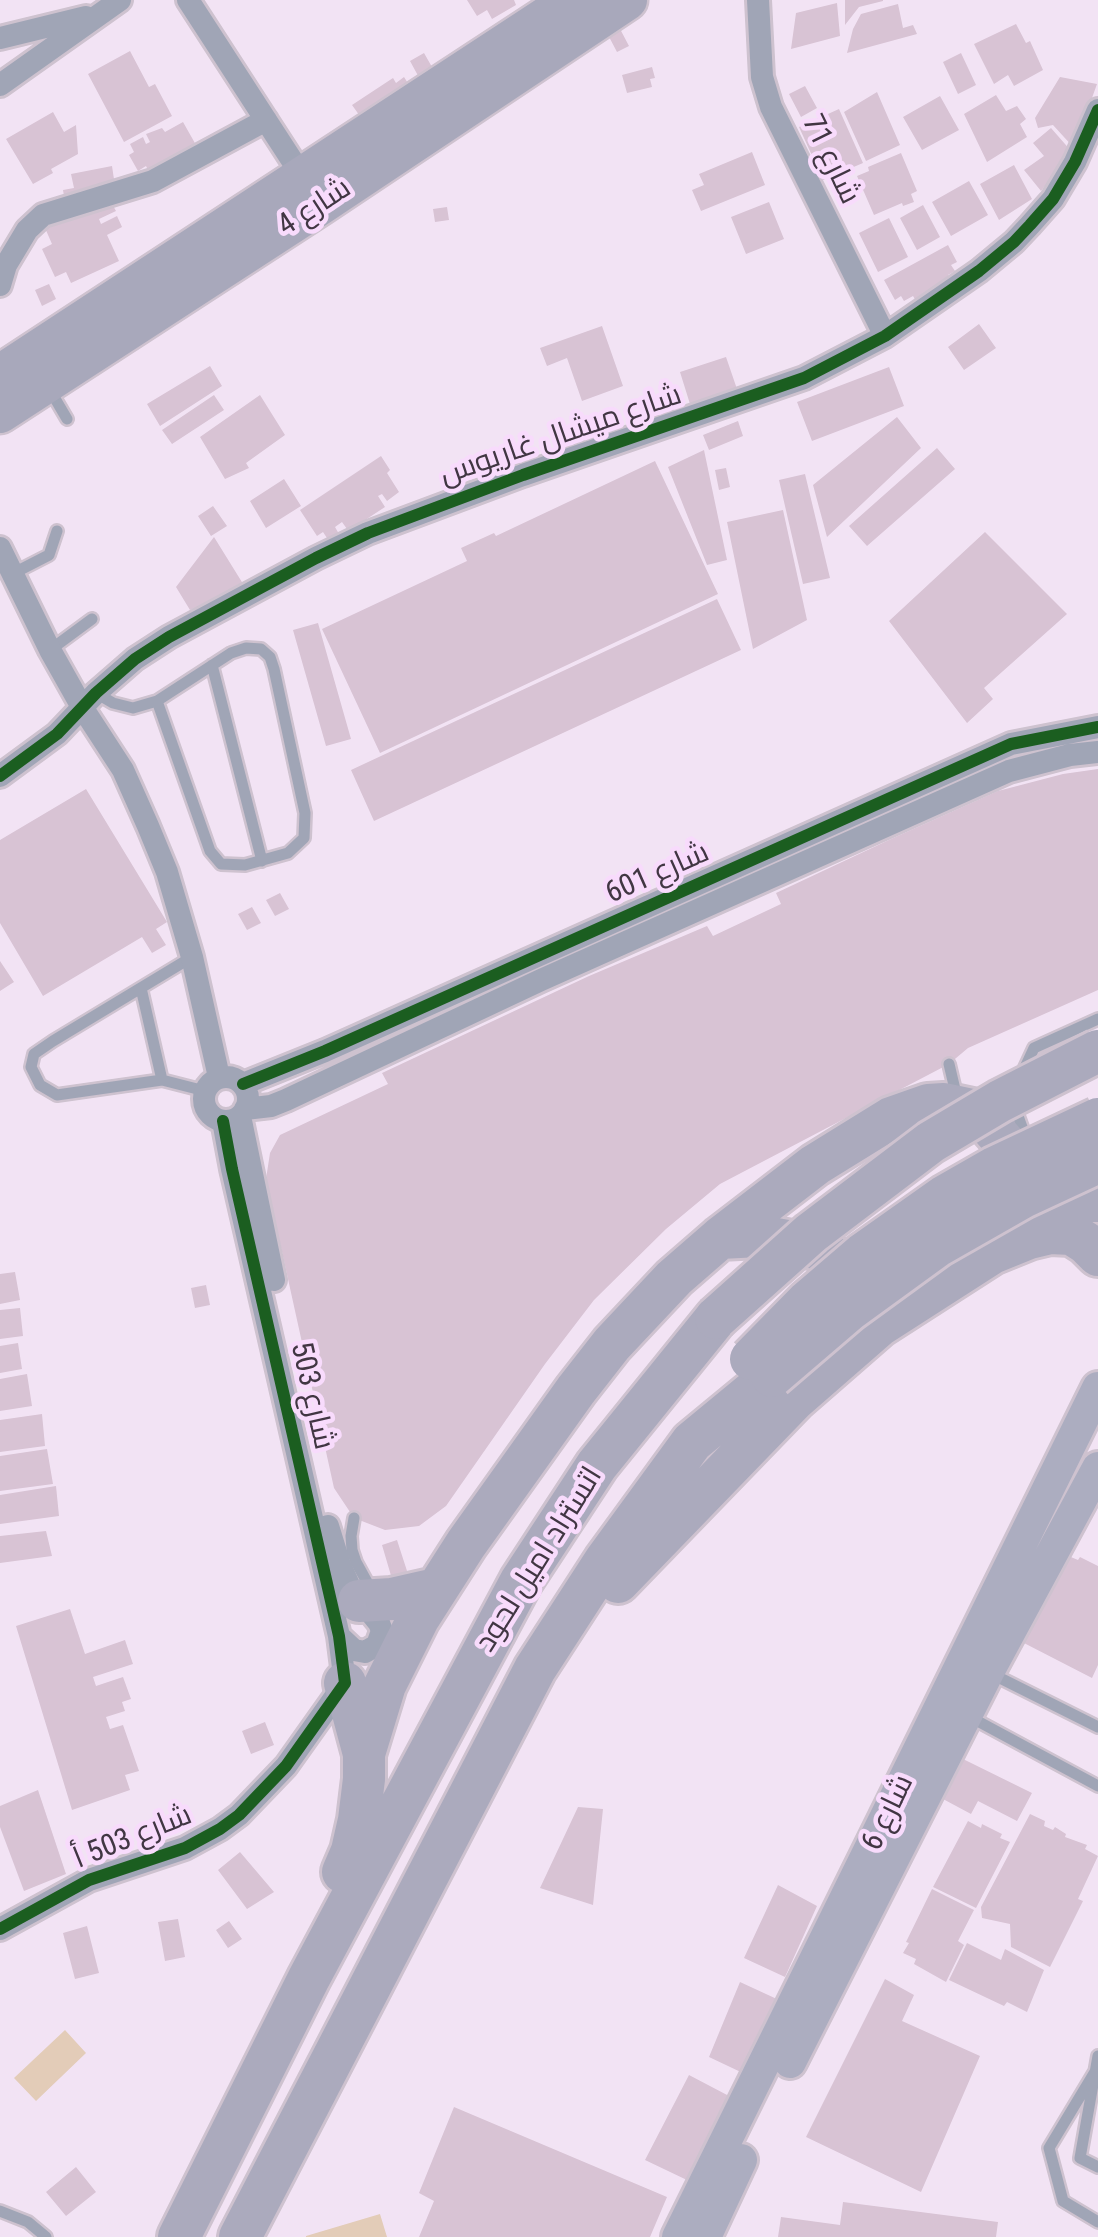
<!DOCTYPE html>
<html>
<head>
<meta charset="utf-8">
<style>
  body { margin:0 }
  canvas { display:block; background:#f2e3f4 }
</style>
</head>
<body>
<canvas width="1098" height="2237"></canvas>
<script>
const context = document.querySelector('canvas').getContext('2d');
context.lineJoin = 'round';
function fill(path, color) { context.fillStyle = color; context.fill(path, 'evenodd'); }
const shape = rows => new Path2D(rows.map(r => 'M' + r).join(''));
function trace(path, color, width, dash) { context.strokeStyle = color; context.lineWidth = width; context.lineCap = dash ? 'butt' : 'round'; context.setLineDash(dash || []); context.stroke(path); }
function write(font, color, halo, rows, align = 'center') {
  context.font = font + ' "Roboto Condensed",Cairo,sans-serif'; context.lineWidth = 9; context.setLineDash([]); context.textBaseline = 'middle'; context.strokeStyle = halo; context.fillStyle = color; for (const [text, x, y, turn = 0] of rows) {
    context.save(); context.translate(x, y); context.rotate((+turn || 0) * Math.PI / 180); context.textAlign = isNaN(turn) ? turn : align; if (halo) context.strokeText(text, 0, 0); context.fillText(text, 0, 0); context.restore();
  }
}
fill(shape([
  [65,2030,86,2053,36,2101,14,2078],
  [380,2214,387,2237,306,2237,306,2236]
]), '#e3ccb8');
fill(shape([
  [467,0,514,0,516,5,492,19,487,10,477,16],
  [845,0,883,0,883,1,859,7,845,25],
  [837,3,840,36,791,49,796,13],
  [898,4,903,28,913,25,917,34,847,53,853,29,861,14],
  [1016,24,1026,43,1030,41,1043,70,1014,86,1008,75,994,84,974,44],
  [619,27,629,46,617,52,607,33],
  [130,51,149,87,155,84,172,116,124,142,88,74],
  [424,53,436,74,422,83,410,61],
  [961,53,976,85,958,94,943,62],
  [652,67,655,78,650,79,652,87,627,93,622,75],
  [404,77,411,88,362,119,352,105,393,78,396,83],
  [1060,77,1097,84,1074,148,1053,125,1038,128,1035,118],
  [805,86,817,108,801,117,789,94],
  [877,92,900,145,866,161,844,112],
  [996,95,1006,111,1017,106,1026,119,1020,124,1027,137,987,162,964,114],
  [940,96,959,130,922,150,903,117],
  [839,109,863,163,823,180,799,127],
  [53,112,64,132,76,125,78,154,51,169,53,173,33,184,6,139],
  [183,122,196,145,151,176,146,166,138,171,129,155,134,152,130,144,143,137,146,144,150,142,146,134,162,128,165,132],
  [1051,128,1072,152,1041,191,1024,170,1044,156,1033,143],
  [752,152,765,185,701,211,692,190,704,185,699,174],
  [901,153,917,191,911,194,914,202,903,206,902,203,874,215,857,176,869,171,868,167],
  [1014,165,1032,199,999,220,980,184],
  [112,166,115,186,64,196,63,190,74,188,71,174],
  [969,181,988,215,951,236,932,202],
  [111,202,116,211,99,219,101,224,117,216,122,227,107,235,119,261,71,283,66,272,55,277,42,249,52,244,45,228,92,205],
  [769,202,784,239,746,254,731,217],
  [923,205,940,237,917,250,900,218],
  [447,207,449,220,435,222,433,209],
  [889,218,908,257,878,272,859,233],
  [948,245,957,262,951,265,955,271,948,275,951,282,916,301,913,296,904,301,901,296,895,300,884,280],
  [49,284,56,299,42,306,35,290],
  [979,324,996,348,964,370,948,347],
  [602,326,623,386,582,401,567,358,547,366,540,348],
  [726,357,737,389,690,404,680,372],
  [210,366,222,386,160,426,147,404],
  [889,367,904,406,812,441,797,402],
  [214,395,224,410,172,444,162,430],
  [260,395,285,435,246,463,249,468,225,479,200,437],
  [897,417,921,448,827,537,813,485],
  [738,421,743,436,709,450,703,435],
  [937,448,955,469,867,546,849,526],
  [704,450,727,560,707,565,668,467],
  [381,456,390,470,387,473,399,492,387,501,382,494,378,496,385,507,356,526,360,531,352,536,342,522,335,527,339,534,329,541,323,532,317,536,300,510],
  [655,461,718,594,380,753,322,629,467,561,461,548,494,533,496,536],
  [726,468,730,487,719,490,715,470],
  [805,474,830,578,803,584,779,480],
  [284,479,301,506,266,528,250,501],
  [213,506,227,526,211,536,198,516],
  [783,510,807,620,753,649,727,522],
  [985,532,1067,614,984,688,993,699,967,723,889,621],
  [214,537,245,587,190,610,176,587],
  [717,599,741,650,374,821,351,770],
  [318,623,351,739,326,746,293,630],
  [1098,769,1098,990,968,1048,949,1064,720,1184,666,1229,594,1300,545,1364,446,1506,419,1526,385,1530,354,1518,334,1488,266,1179,270,1153,280,1135,388,1084,382,1073,589,976,707,926,713,936,781,904,776,893,891,839,998,791,1063,774],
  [86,789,167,922,156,929,166,945,152,953,142,937,43,996,0,923,0,840],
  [280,893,289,909,275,916,266,900],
  [252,907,261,923,247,930,238,914],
  [0,961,14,982,0,991],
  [15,1272,20,1300,0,1304,0,1274],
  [206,1285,210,1305,195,1308,191,1288],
  [20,1308,23,1336,0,1339,0,1310],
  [18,1343,22,1369,0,1373,0,1346],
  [27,1374,32,1406,0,1411,0,1379],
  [42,1414,45,1446,0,1452,0,1420],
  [47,1449,53,1484,0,1491,0,1456],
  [56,1486,59,1516,0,1524,0,1495],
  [46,1531,52,1556,0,1563,0,1536],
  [397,1540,408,1574,392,1579,382,1545],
  [1066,1555,1078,1560,1080,1557,1098,1566,1098,1665,1092,1678,1022,1642],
  [70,1609,85,1654,125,1640,133,1664,93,1677,96,1686,123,1677,131,1699,122,1702,125,1711,106,1717,110,1729,123,1725,139,1771,125,1775,130,1790,72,1810,16,1626],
  [265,1722,274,1745,251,1754,242,1731],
  [963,1759,1032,1793,1017,1821,978,1801,971,1814,943,1799],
  [38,1790,66,1874,24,1891,0,1827,0,1806],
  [578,1807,603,1809,593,1905,540,1888],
  [1030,1814,1045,1821,1044,1826,1053,1830,1055,1827,1066,1834,1065,1837,1087,1845,1085,1849,1098,1856,1078,1899,1083,1901,1050,1967,1011,1947,1010,1924,982,1918,981,1907],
  [968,1821,981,1828,982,1824,1002,1834,1000,1838,1010,1842,976,1908,933,1887],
  [240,1852,274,1892,247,1909,218,1870],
  [778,1885,817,1906,785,1977,744,1958],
  [932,1889,974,1910,958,1941,964,1945,946,1982,914,1964,916,1959,903,1953,909,1943,906,1942],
  [178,1919,185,1957,165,1961,158,1922],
  [229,1921,242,1939,228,1948,216,1930],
  [87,1926,99,1973,75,1979,63,1933],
  [967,1943,1001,1960,1005,1949,1044,1970,1027,2012,1007,2002,1004,2006,949,1980],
  [885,1979,914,1995,902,2021,980,2056,921,2192,806,2137],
  [740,1982,779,2000,747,2075,709,2057],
  [689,2075,729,2096,689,2181,645,2160],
  [454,2107,667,2197,650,2237,419,2237,434,2201,419,2193],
  [76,2167,96,2192,66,2216,46,2192],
  [843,2202,998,2222,996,2237,778,2237,781,2217,840,2225]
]), '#d8c3d4');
const service = shape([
  [50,390,67,419],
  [12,574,49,555,57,531],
  [50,650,92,619],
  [212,665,262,861],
  [96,693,113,703,133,708,157,701,231,653,246,648,261,649,270,657,274,669,305,813,304,838,288,853,245,865,221,864,210,851,157,701],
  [192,957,53,1041,34,1054,31,1067,40,1085,57,1095,162,1080,205,1091],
  [141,988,162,1080],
  [949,1064,957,1098],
  [1021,1076,1034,1048,1098,1019],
  [1013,1102,1027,1141],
  [354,1518,351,1536,352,1550,356,1562,373,1593],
  [990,1673,1098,1727],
  [970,1717,1098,1786],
  [1098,2056,1080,2158,1098,2167],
  [1096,2070,1049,2148,1063,2201,1098,2222],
  [0,2211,28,2222,46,2237]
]);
const minor = shape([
  [188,0,308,185],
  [758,0,762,77,771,107,885,336],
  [0,38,86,17],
  [0,85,120,0],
  [0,285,6,265,27,230,43,215,153,181,266,120],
  [0,548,50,650,82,707,123,770,148,826,167,872,192,957,219,1077],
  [0,776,57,734,96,693,135,659,169,637,316,558,368,533,523,475,804,378,885,336,979,271,1014,242,1030,225,1053,199,1075,162,1098,110],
  '204 1099a22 22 0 1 1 44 0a22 22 0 1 1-44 0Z',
  [243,1084,325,1051,1011,744,1098,727],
  [245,1109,271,1106,286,1100,541,980,1009,771,1070,755,1098,752],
  [240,1116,274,1280],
  [328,1526,340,1565,350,1587,379,1623,382,1631,377,1645,365,1652,354,1650,339,1636],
  [0,1929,89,1880,185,1848,220,1829,239,1815,286,1766,345,1683,339,1636,232,1169,223,1121]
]);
const secondary = shape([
  [790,2062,988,1672,1098,1468],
  [678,2237,1098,1388],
  [705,2237,741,2160]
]);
const trunk = shape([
  [0,375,572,0],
  [0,413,320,205,627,0]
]);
const motorway = shape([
  [720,1238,759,1236,798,1243,821,1250,842,1263,860,1280,869,1296],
  [618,1582,794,1400,880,1325,992,1253,1029,1238,1050,1233,1072,1234,1086,1243,1098,1255],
  [359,1601,392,1599,436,1589],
  [364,1754,385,1685,418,1619,466,1544,576,1390,612,1344,674,1278,720,1238,815,1165,891,1118,928,1105,944,1104,972,1110,984,1119,1038,1181,1056,1196,1070,1201,1098,1201],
  [343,1872,352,1851,359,1820,364,1779,364,1754,345,1683],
  [179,2237,309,1978,521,1581,597,1465,716,1318],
  [240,2237,535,1669,605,1561,692,1442,772,1376]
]);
trace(service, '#cec2cf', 16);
trace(minor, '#cec2cf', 28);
trace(secondary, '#cec2cf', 38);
trace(trunk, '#cec2cf', 45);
trace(motorway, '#cec2cf', 48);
trace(service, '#a0a5b6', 11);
trace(minor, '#a0a5b6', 22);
trace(secondary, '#acadc0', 32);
trace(trunk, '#a8a8bb', 40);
trace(motorway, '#abaabd', 42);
const motorwayBridge = shape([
  [716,1318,811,1233,931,1142,1000,1101,1098,1051],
  [751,1359,807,1302,863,1254,945,1196,994,1168,1098,1119],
  [772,1376,849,1310,937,1246,1023,1197,1098,1162]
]);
trace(motorwayBridge, '#cec2cf', 48, []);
trace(motorwayBridge, '#abaabd', 42);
trace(shape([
  [0,776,57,734,96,693,135,659,169,637,316,558,368,533,523,475,804,378,885,336,979,271,1014,242,1030,225,1053,199,1075,162,1098,110],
  [243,1084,325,1051,1011,744,1098,727],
  [0,1929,89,1880,185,1848,220,1829,239,1815,286,1766,345,1683,339,1636,232,1169,223,1121]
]), '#1b5e20', 12);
write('30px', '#413643', '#f8dbfc', [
  ["شارع 71",830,160,64],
  ["شارع 4",315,208,-33],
  ["شارع ميشال غاريوس",561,436,-19],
  ["شارع 601",658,874,-24],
  ["شارع 503",311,1396,77],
  ["اتستراد اميل لحود",540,1560,-58],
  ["شارع 6",889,1813,-64],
  ["شارع 503 أ",133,1838,-22]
]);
</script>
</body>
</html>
